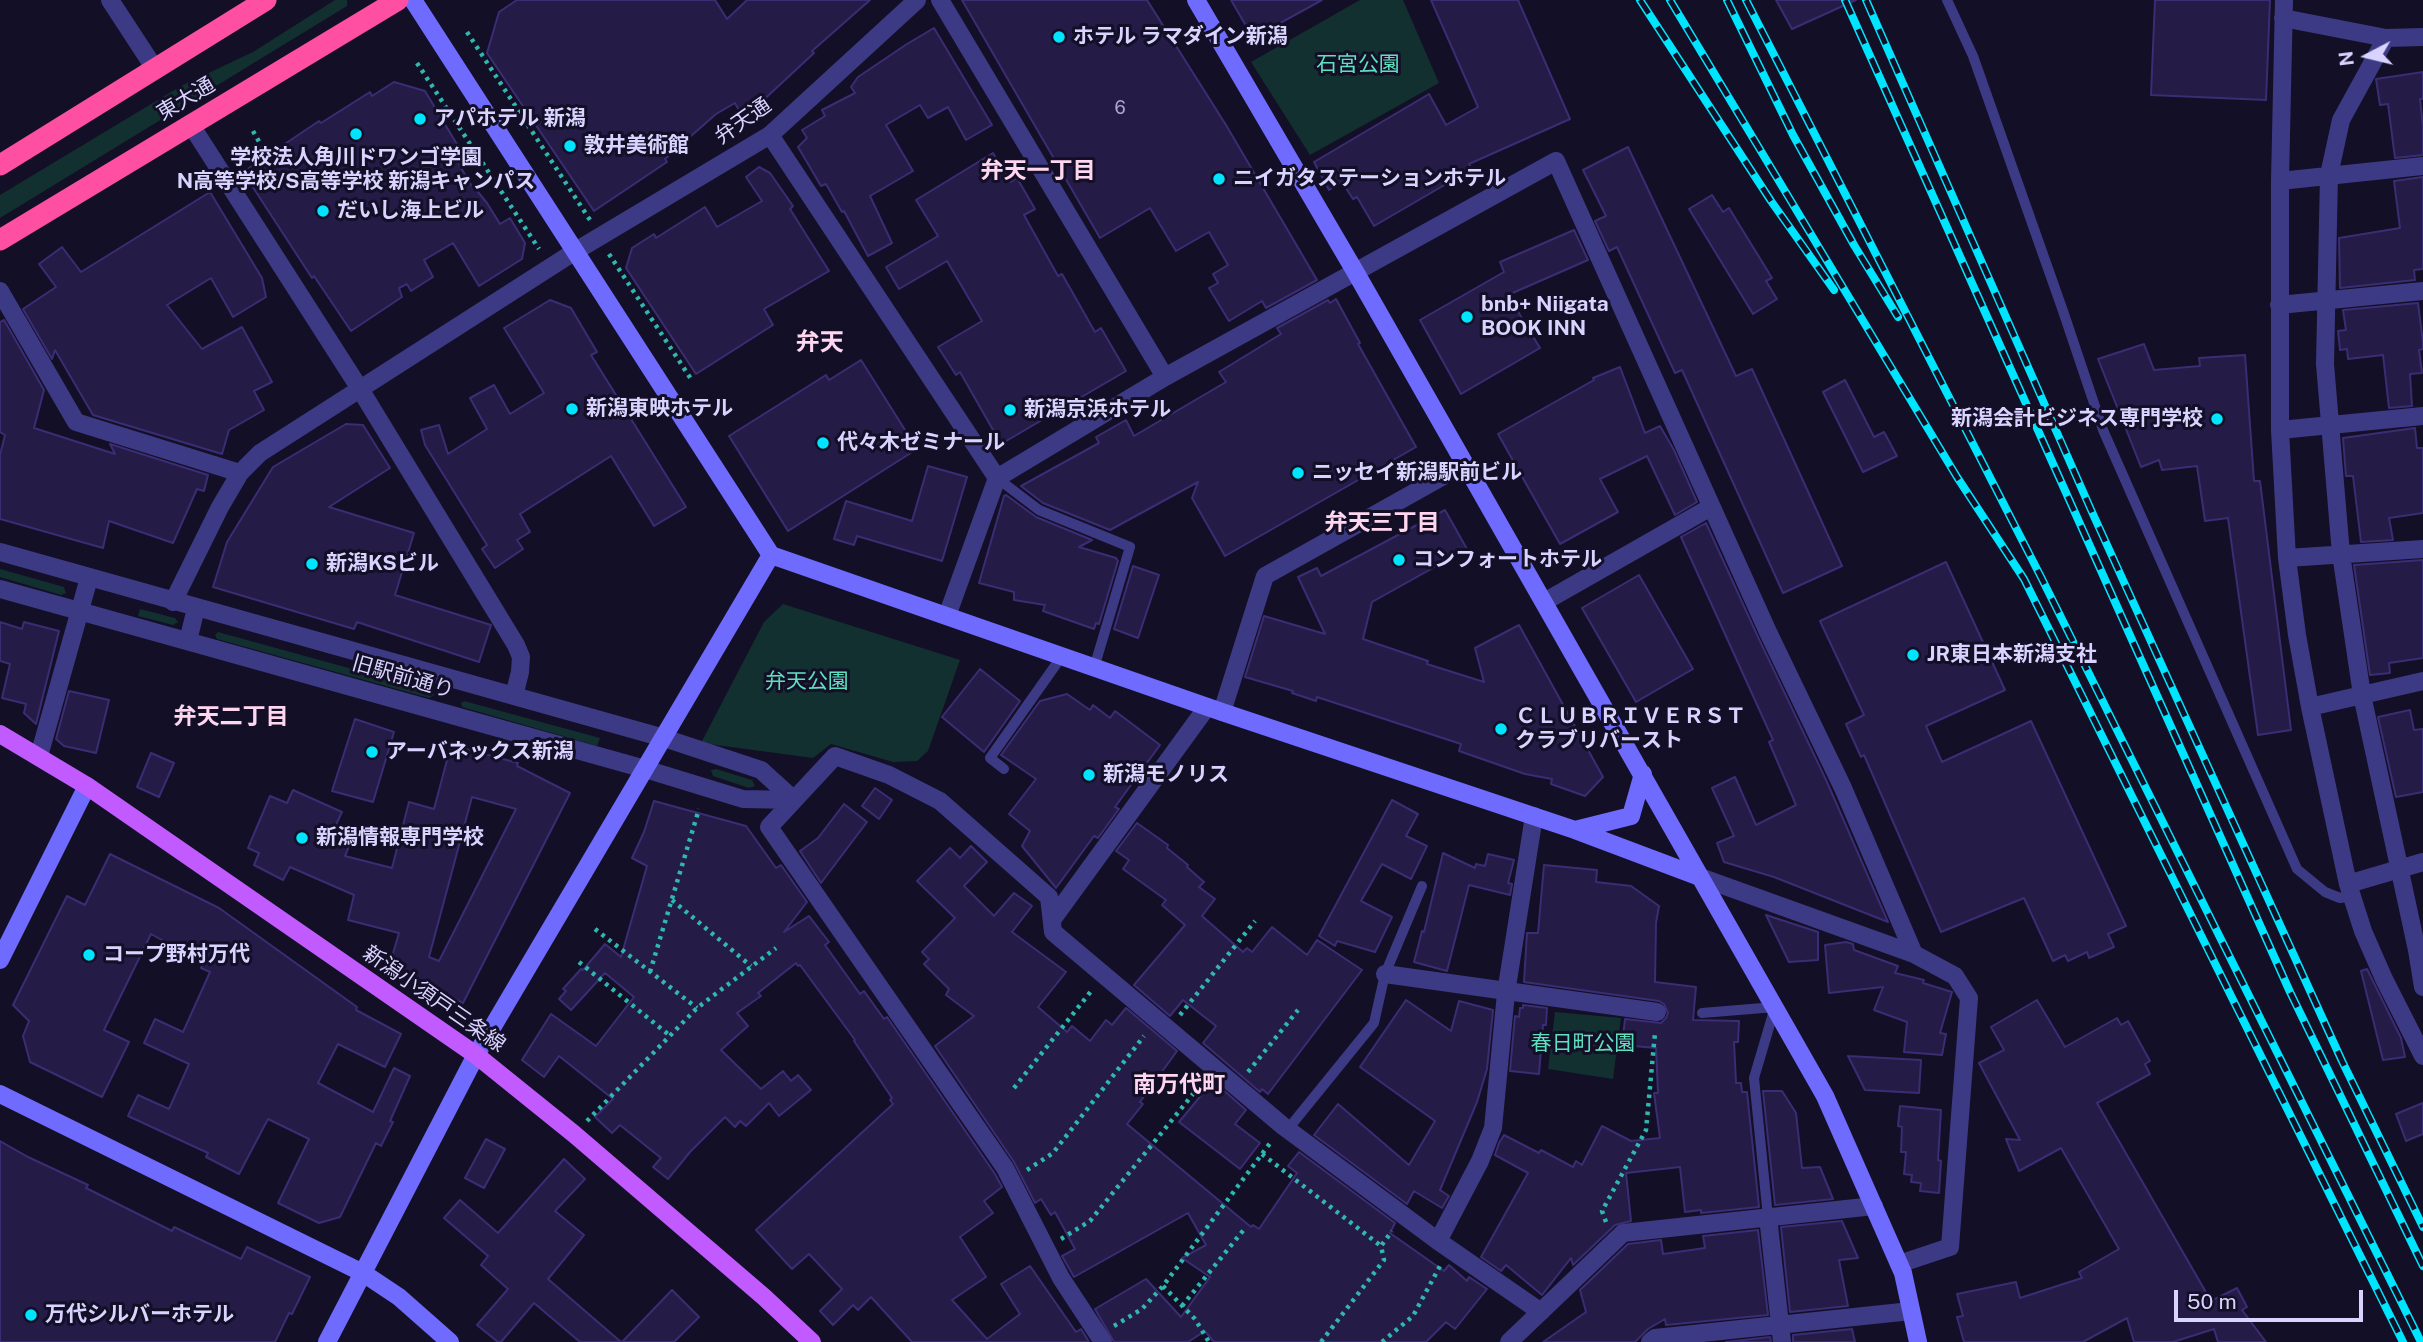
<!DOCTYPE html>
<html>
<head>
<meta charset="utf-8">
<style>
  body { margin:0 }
  #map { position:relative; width:2423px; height:1342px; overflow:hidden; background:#130f26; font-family:"Public Sans",sans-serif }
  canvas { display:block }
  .north { position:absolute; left:2332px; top:21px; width:70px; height:70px; -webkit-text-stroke:5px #130f26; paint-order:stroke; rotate:263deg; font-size:19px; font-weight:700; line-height:28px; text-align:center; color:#d9d4ff }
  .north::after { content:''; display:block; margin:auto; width:24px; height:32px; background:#d9d4ff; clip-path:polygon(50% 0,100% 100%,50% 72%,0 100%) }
  .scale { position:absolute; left:2174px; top:1290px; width:189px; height:32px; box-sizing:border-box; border:4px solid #d9d4ff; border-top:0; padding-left:9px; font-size:21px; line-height:24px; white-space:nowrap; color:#d9d4ff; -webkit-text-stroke:5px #130f26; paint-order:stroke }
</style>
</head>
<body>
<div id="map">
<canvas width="2423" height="1342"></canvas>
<div class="north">N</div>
<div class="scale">50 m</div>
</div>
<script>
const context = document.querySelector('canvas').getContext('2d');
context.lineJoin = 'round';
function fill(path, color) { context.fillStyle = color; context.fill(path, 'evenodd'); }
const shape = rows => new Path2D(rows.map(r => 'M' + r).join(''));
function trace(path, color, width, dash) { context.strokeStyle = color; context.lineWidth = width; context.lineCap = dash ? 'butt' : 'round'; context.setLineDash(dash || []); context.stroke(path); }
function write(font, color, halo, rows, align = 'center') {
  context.font = font + ' "Public Sans","Noto Sans JP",sans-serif'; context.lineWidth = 6; context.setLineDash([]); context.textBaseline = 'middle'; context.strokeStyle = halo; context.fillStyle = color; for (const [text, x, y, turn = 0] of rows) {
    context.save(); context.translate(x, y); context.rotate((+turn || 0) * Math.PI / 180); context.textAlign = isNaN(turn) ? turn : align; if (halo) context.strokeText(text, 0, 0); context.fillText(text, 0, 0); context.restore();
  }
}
fill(shape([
  [335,0,347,0,347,6,0,218,0,195,181,86,253,52],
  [1360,0,1403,0,1439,83,1310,155,1251,62],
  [0,569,64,587,66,593,61,595,0,577],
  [783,604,960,660,928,751,917,761,893,762,831,744,813,758,701,743,764,622],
  [140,609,175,618,178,622,173,625,138,616],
  [218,632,432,691,434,695,429,698,217,639,215,635],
  [464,701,600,738,597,746,462,707,461,703],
  [716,769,752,780,755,786,749,788,713,776,711,770],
  [1555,1012,1621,1018,1613,1079,1548,1069]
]), '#12302f');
const building = shape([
  [517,0,715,0,727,19,747,0,870,0,812,51,814,53,757,106,742,116,735,103,716,114,665,159,667,162,594,211,487,53,499,12,517,0],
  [962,0,1147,0,1226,125,1317,280,1266,308,1262,301,1229,321,1209,288,1218,283,1213,274,1228,265,1209,232,1176,251,1150,208,1100,238,962,0],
  [1231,0,1322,0,1253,38,1231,0],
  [1431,0,1518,0,1570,119,1469,164,1472,169,1374,226,1357,197,1353,199,1342,182,1329,190,1314,162,1429,94,1446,125,1478,107,1431,0],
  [1776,0,1856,0,1792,29,1776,0],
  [2155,0,2270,0,2266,100,2151,95,2155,0],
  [934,28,992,125,966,140,948,107,928,118,920,105,886,125,913,171,870,196,892,243,868,256,844,211,842,212,826,184,821,186,798,147,807,138,802,130,825,116,822,110,855,93,851,87,858,77,907,44,934,28],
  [2423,72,2423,99,2420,99,2423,127,2423,155,2395,158,2388,104,2380,105,2376,79,2423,72],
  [394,82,425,91,458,146,451,151,473,188,474,187,487,203,500,224,510,218,525,243,522,259,479,286,453,243,424,260,433,277,411,291,407,284,399,288,402,297,351,331,314,276,312,278,243,172,319,121,321,123,370,92,372,96,394,82],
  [1628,147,1736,376,1752,369,1842,566,1783,593,1682,370,1675,373,1617,247,1609,251,1595,221,1606,216,1583,170,1628,147],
  [993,153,1011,182,1017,178,1035,209,1024,215,1058,276,1062,274,1095,332,1101,328,1126,371,1001,444,960,372,956,375,938,347,982,321,947,261,899,289,886,267,938,236,916,200,993,153],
  [759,167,770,173,793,206,790,209,829,271,764,309,773,325,696,374,626,268,632,248,654,234,656,238,705,207,717,227,762,201,746,177,759,167],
  [2423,177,2423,269,2414,270,2415,280,2340,288,2339,238,2400,228,2394,181,2423,177],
  [210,192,262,278,266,297,233,317,211,278,167,305,202,349,242,327,272,382,254,391,264,410,229,430,222,454,93,415,55,350,52,359,23,309,56,287,39,264,62,247,81,272,210,192],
  [1712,195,1723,212,1729,208,1772,278,1766,281,1777,299,1753,314,1689,209,1712,195],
  [1574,230,1588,260,1508,295,1540,348,1461,394,1420,320,1504,272,1500,262,1574,230],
  [1336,299,1360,343,1358,344,1416,447,1225,556,1192,498,1198,482,1110,530,1043,503,1021,486,1099,443,1096,437,1126,420,1134,436,1226,382,1219,372,1281,334,1277,328,1328,300,1330,303,1336,299],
  [550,300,571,308,597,352,591,355,686,507,654,526,611,456,520,514,530,532,517,540,523,549,495,568,482,549,487,545,425,445,421,430,439,425,448,454,487,429,470,398,494,385,510,414,544,393,504,328,550,300],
  [2418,303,2423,342,2423,349,2419,350,2422,373,2410,374,2412,406,2389,408,2383,355,2348,359,2347,349,2340,350,2338,331,2346,330,2343,310,2418,303],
  [4,320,44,390,34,428,115,454,110,444,208,475,204,491,197,489,173,543,109,521,103,548,0,519,0,455,5,435,0,432,0,322,4,320],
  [2144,344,2154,370,2200,366,2199,358,2245,355,2254,481,2260,481,2291,730,2258,735,2228,518,2205,521,2197,466,2162,470,2159,460,2141,467,2098,359,2144,344],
  [861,360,917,449,788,531,729,436,826,375,829,380,861,360],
  [1620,367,1645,433,1660,426,1674,450,1697,502,1675,515,1647,456,1600,479,1618,512,1560,544,1498,434,1594,380,1593,378,1620,367],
  [1845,380,1874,437,1884,432,1897,456,1863,472,1823,392,1845,380],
  [346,424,363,425,390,468,329,507,414,533,395,595,491,625,479,662,357,622,354,629,213,587,227,542,273,467,346,424],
  [2415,428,2417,448,2423,448,2423,513,2389,518,2393,540,2361,542,2353,476,2346,476,2343,438,2415,428],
  [928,466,967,477,942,561,857,536,854,545,834,539,846,501,912,521,928,466],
  [1006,495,1036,517,1092,540,1079,547,1116,558,1118,561,1099,624,1096,623,1094,629,1043,611,1045,605,1014,600,1014,592,979,583,1004,496,1006,495],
  [1445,510,1467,549,1372,602,1363,639,1428,661,1427,664,1484,682,1475,648,1519,625,1603,777,1585,796,1551,784,1552,779,1525,774,1459,751,1461,744,1317,697,1316,701,1292,693,1293,691,1245,677,1264,616,1325,634,1298,577,1317,568,1321,576,1445,510],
  [1706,523,1758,637,1827,782,1888,922,1774,877,1724,862,1717,843,1734,836,1712,788,1735,777,1756,825,1796,805,1769,742,1773,740,1681,537,1706,523],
  [2423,560,2423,658,2389,663,2390,673,2370,675,2354,565,2423,560],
  [1946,562,2005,690,1926,726,1942,762,2031,721,2126,926,2108,934,2114,947,2089,958,2087,952,2068,961,2065,955,2053,961,2024,898,1941,932,1864,755,1861,757,1846,724,1864,715,1820,621,1946,562],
  [1133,566,1159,575,1138,638,1114,629,1133,566],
  [1639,575,1693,669,1636,702,1582,608,1639,575],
  [0,622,22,629,24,622,59,631,36,724,24,713,26,704,2,698,10,664,0,661,0,622],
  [980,669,1020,701,984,752,942,717,980,669],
  [69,691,109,700,96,753,64,746,56,739,69,691],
  [1067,694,1090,710,1093,705,1110,718,1115,711,1160,745,1115,807,1119,809,1098,838,1094,836,1056,888,1022,846,1030,831,1009,814,1036,779,1001,755,1040,701,1067,694],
  [2410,710,2414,730,2423,729,2423,792,2396,797,2378,717,2410,710],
  [355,719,394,732,373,802,332,791,355,719],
  [451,745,518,763,517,766,570,793,463,1003,402,973,402,964,391,960,399,933,348,920,354,895,290,867,283,880,254,865,259,853,248,848,270,796,287,803,293,790,342,812,333,831,352,839,345,856,392,868,409,802,434,809,451,745],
  [472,797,516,809,439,961,429,957,472,797],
  [151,753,174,763,159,797,137,787,151,753],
  [875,788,892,800,879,819,862,806,875,788],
  [1392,800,1418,814,1406,836,1427,846,1411,879,1382,864,1361,901,1392,917,1375,952,1337,941,1335,946,1319,936,1392,800],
  [654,801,746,826,776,868,781,865,807,902,784,932,809,916,829,942,825,945,860,994,864,991,884,1019,887,1017,995,1174,1002,1187,984,1201,993,1213,960,1237,986,1277,952,1300,987,1339,1020,1314,1001,1284,1030,1266,1076,1332,1081,1329,1089,1342,912,1342,871,1297,858,1310,853,1305,833,1325,820,1311,842,1289,809,1254,792,1269,756,1230,893,1104,890,1100,892,1098,854,1041,855,1040,800,965,798,966,796,963,758,993,761,996,737,1013,748,1026,721,1050,761,1089,783,1071,791,1081,798,1075,811,1090,779,1116,769,1103,746,1126,740,1121,735,1127,725,1117,690,1152,668,1179,653,1167,661,1158,620,1125,612,1133,595,1117,613,1099,559,1056,544,1077,522,1060,551,1014,596,1046,634,997,605,973,571,1010,559,999,566,991,563,989,581,969,583,970,605,944,621,957,647,866,632,858,644,832,654,801],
  [844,804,867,822,821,883,800,851,818,838,844,804],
  [1137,823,1168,845,1167,848,1188,865,1187,867,1204,882,1199,887,1215,899,1202,916,1243,952,1247,948,1252,952,1272,927,1307,955,1317,940,1362,970,1268,1094,1262,1089,1260,1092,1203,1043,1216,1026,1183,1000,1170,1016,1134,985,1185,925,1162,905,1166,900,1123,869,1129,860,1116,851,1137,823],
  [971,846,987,862,964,886,994,916,1014,893,1032,906,1012,932,1066,972,1038,1007,1067,1032,1072,1026,1090,1041,1106,1020,1112,1025,1126,1008,1177,1051,1140,1102,1143,1104,1127,1124,1251,1227,1253,1225,1259,1229,1297,1173,1288,1166,1299,1152,1395,1223,1390,1233,1444,1271,1449,1265,1467,1281,1469,1277,1487,1289,1455,1329,1446,1322,1426,1342,1214,1342,1205,1331,1188,1342,1114,1342,1095,1309,1146,1279,1181,1317,1210,1277,1182,1258,1206,1245,1188,1213,1074,1277,1062,1256,1075,1249,1055,1212,1051,1215,1041,1199,1035,1203,1014,1162,935,1046,974,1016,946,995,949,989,924,964,929,959,922,952,955,918,917,881,950,848,960,858,971,846],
  [1443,853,1475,868,1476,864,1485,866,1488,854,1514,860,1508,883,1512,884,1510,895,1469,885,1447,971,1414,962,1422,931,1424,932,1443,853],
  [110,854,219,908,357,1007,356,1010,401,1034,385,1067,338,1044,318,1083,373,1112,394,1068,410,1076,390,1121,393,1122,381,1146,376,1143,340,1217,319,1223,278,1203,309,1139,268,1119,239,1174,206,1157,208,1153,128,1116,138,1095,169,1109,189,1064,144,1043,155,1019,183,1032,210,972,201,968,203,963,151,934,104,1030,129,1042,102,1097,30,1062,23,1036,29,1021,13,1005,67,896,85,905,110,854],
  [1544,865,1597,870,1596,882,1631,886,1659,906,1656,923,1655,982,1696,987,1693,1020,1739,1021,1738,1042,1734,1042,1736,1083,1741,1083,1742,1092,1747,1092,1759,1207,1701,1213,1701,1210,1685,1212,1680,1167,1626,1173,1631,1221,1615,1225,1573,1265,1571,1258,1542,1295,1506,1265,1501,1271,1481,1257,1528,1173,1495,1155,1499,1143,1504,1135,1539,1153,1541,1150,1573,1167,1576,1161,1582,1165,1602,1126,1631,1141,1660,1138,1654,1093,1658,1093,1656,1048,1622,1045,1625,1019,1661,1023,1666,1018,1668,1013,1664,1004,1659,1001,1524,982,1527,933,1538,933,1544,865],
  [1766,915,1818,932,1818,960,1789,962,1766,915],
  [1846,942,1853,944,1854,950,1898,966,1895,973,1924,980,1923,983,1952,992,1940,1033,1946,1034,1942,1055,1904,1052,1907,1022,1874,1010,1883,987,1829,993,1825,945,1846,942],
  [2367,969,2401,1038,2405,1057,2383,1060,2361,971,2367,969],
  [1406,1000,1451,1031,1459,1001,1493,1010,1487,1069,1477,1102,1440,1190,1449,1196,1442,1208,1414,1191,1407,1204,1314,1135,1338,1104,1409,1165,1435,1121,1360,1067,1406,1000],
  [2037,1000,2065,1047,2117,1018,2121,1025,2128,1021,2150,1061,2145,1064,2150,1074,2097,1103,2211,1301,2237,1288,2247,1307,2242,1310,2266,1342,2218,1342,2214,1329,2173,1342,2134,1342,2127,1318,2083,1342,1964,1342,1957,1317,1963,1316,1957,1294,2016,1282,2020,1298,2082,1278,2079,1272,2119,1249,2061,1148,2019,1171,2006,1139,2020,1140,1979,1063,2004,1050,1991,1027,2037,1000],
  [1523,1005,1547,1008,1546,1025,1543,1025,1539,1074,1510,1071,1515,1016,1519,1017,1520,1008,1523,1008,1523,1005],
  [1848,1056,1921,1060,1919,1093,1865,1090,1848,1056],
  [1213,1081,1246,1110,1235,1124,1260,1143,1240,1169,1179,1122,1213,1081],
  [1763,1091,1782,1091,1796,1113,1802,1168,1820,1167,1833,1199,1775,1205,1763,1091],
  [2423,1103,2423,1134,2406,1141,2396,1114,2423,1103],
  [1900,1106,1941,1110,1938,1160,1941,1161,1939,1193,1920,1191,1921,1183,1911,1182,1912,1175,1904,1174,1906,1152,1901,1152,1902,1127,1898,1126,1900,1106],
  [486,1139,505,1149,484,1188,465,1178,486,1139],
  [0,1141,28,1157,88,1185,86,1188,172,1231,174,1227,241,1259,247,1247,310,1277,292,1314,289,1313,275,1342,0,1342,0,1141],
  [564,1159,585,1179,555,1211,584,1235,548,1279,621,1342,580,1342,534,1303,501,1342,498,1342,477,1325,508,1289,481,1265,488,1256,444,1218,460,1200,498,1233,564,1159],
  [1842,1221,1858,1258,1839,1260,1848,1306,1790,1312,1781,1227,1842,1221],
  [1758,1230,1768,1315,1666,1325,1665,1319,1648,1329,1635,1342,1543,1342,1586,1312,1580,1290,1628,1244,1661,1240,1663,1254,1705,1248,1703,1236,1758,1230],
  [672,1290,699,1317,674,1342,622,1342,672,1290],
  [1852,1329,1855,1342,1793,1342,1793,1335,1852,1329],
  [1770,1337,1771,1342,1726,1342,1770,1337]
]);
fill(building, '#241b47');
trace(building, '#3b2d73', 2);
trace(shape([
  [467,32,590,220],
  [417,63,539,249],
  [253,131,262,147],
  [609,254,691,379],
  [672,900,751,966],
  [595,929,697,1008],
  [579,962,669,1035],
  [650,972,699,809],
  [1180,1015,1255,921],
  [1248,1072,1298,1010],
  [1014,1088,1092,990],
  [587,1121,697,1008,776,948],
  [1262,1154,1381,1246],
  [1027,1170,1053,1153,1144,1036],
  [1606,1222,1602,1211,1646,1130,1655,1033],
  [1061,1239,1090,1221,1202,1083],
  [1163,1286,1195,1319,1209,1342],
  [1182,1306,1246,1227],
  [1114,1326,1142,1309,1163,1286,1271,1142],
  [1321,1342,1384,1260,1381,1246,1392,1231],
  [1382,1342,1413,1316,1440,1266]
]), '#2fb8b0', 4.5, [3.5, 5]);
trace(shape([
  [1947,0,1973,56,2063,311,2103,430,2297,869,2325,892,2340,898,2352,896],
  [997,478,1039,510,1130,547,1094,668],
  [1004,769,990,758,1062,656],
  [1702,1013,1775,1007,1754,1078,1768,1217],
  [1288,1129,1374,1023,1385,974,1422,886]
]), '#3d3a85', 10);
trace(shape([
  [110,0,155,69],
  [940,0,1165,377],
  [2284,0,2280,181,2280,430,2287,558,2297,635,2310,707,2348,884,2363,931,2384,979,2423,1056],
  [2283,18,2386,38,2423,37],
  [2386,38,2341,120,2329,175,2325,364,2341,554,2362,695,2417,950,2423,987],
  [191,125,360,389,516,645,521,657,520,672,514,696],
  [770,135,997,478],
  [2280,181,2423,166],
  [0,291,76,422,240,473],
  [2279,305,2423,291],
  [2280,430,2423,416],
  [0,552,664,738,761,770,794,800],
  [2287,558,2423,549],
  [0,589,645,769,743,799,794,800],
  [173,602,220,507,240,473,260,453,574,252,770,135,917,0],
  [1544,602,1711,507],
  [947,616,997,478,1165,377,1556,161,1768,632,1843,788,1914,954],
  [188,641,196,608],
  [2310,707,2423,681],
  [1222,712,1265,576,1465,464],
  [39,756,89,578],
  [1700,877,1914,954,1955,976,1969,998,1950,1247,1899,1264],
  [2348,884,2423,862],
  [1052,920,1207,707],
  [1385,974,1657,1012],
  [1768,1217,1782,1342],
  [1438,1241,1480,1161,1493,1128,1506,993,1534,816],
  [1103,1342,1061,1278,1005,1168,769,827,835,756,889,775,940,801,1049,897,1053,932,1283,1126,1438,1241,1541,1312],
  [1509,1342,1623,1233,1874,1206],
  [1650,1342,1655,1338,1911,1311]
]), '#3d3a85', 18);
trace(shape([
  [413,0,771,555,1222,712,1575,830,1700,877],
  [1196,0,1356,273,1825,1096,1903,1273,1918,1342],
  [1575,830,1631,816,1643,774],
  [0,960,87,786],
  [0,1094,363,1273,399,1297,450,1342],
  [327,1342,476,1055,771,555]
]), '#6f6bff', 18);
trace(shape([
  [0,734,87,786,476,1055,574,1134,764,1297,812,1342]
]), '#c25bff', 18);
trace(shape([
  [0,165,266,0],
  [0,240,398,0]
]), '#ff4fa3', 21);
const rail = shape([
  [1640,0,1771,201,1834,290],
  [1670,0,1957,477,2024,579,2403,1342],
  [1727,0,1793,135,1854,245,1898,317],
  [1746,0,2041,577,2421,1342],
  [1845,0,2290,992,2423,1266],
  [1866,0,2092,512,2342,1061,2423,1227]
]);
trace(rail, '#00e5ff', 8);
trace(rail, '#130f26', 5, [16]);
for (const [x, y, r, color] of [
  [1059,37,7,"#00e5ff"],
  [420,119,7,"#00e5ff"],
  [356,134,7,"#00e5ff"],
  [570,146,7,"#00e5ff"],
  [1219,179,7,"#00e5ff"],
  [323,211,7,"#00e5ff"],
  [1467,317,7,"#00e5ff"],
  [572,409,7,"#00e5ff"],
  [1010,410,7,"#00e5ff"],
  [2217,419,7,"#00e5ff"],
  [823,443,7,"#00e5ff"],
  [1298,473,7,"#00e5ff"],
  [1399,560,7,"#00e5ff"],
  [312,564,7,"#00e5ff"],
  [1913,655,7,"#00e5ff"],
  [1501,729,7,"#00e5ff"],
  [372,752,7,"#00e5ff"],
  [1089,775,7,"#00e5ff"],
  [302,838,7,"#00e5ff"],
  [89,955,7,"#00e5ff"],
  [31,1315,7,"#00e5ff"]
]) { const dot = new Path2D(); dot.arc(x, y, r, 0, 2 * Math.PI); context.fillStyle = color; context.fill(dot); trace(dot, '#130f26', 2.5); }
write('18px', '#aca6d1', null, [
  ["6",1120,108]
]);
write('bold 21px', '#d9d4ff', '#130f26', [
  ["ホテル ラマダイン新潟",1073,37],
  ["アパホテル 新潟",434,119],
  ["敦井美術館",584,146],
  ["学校法人角川ドワンゴ学園",356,158,"center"],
  ["N高等学校/S高等学校 新潟キャンパス",356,182,"center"],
  ["ニイガタステーションホテル",1233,179],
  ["だいし海上ビル",337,211],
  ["bnb+ Niigata",1481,305],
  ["BOOK INN",1481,329],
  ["新潟東映ホテル",586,409],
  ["新潟京浜ホテル",1024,410],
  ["新潟会計ビジネス専門学校",2203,419,"right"],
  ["代々木ゼミナール",837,443],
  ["ニッセイ新潟駅前ビル",1312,473],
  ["コンフォートホテル",1413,560],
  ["新潟KSビル",326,564],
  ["JR東日本新潟支社",1927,655],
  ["ＣＬＵＢＲＩＶＥＲＳＴ",1515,717],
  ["クラブリバースト",1515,741],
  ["アーバネックス新潟",386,752],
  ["新潟モノリス",1103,775],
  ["新潟情報専門学校",316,838],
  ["コープ野村万代",103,955],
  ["万代シルバーホテル",45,1315]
], 'left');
write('21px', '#5fe0c0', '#130f26', [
  ["石宮公園",1358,65],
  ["弁天公園",807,682],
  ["春日町公園",1583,1044]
]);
write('21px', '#d9d4ff', '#130f26', [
  ["東大通",186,99,-31],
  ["弁天通",743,121,-35],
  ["旧駅前通り",403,677,16],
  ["新潟小須戸三条線",434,999,35]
]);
write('bold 23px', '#ffd6f0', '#130f26', [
  ["弁天一丁目",1038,171],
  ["弁天三丁目",1382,523],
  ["弁天二丁目",231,717],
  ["南万代町",1179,1085]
]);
write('bold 24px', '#ffd6f0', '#130f26', [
  ["弁天",820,343]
]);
</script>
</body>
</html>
